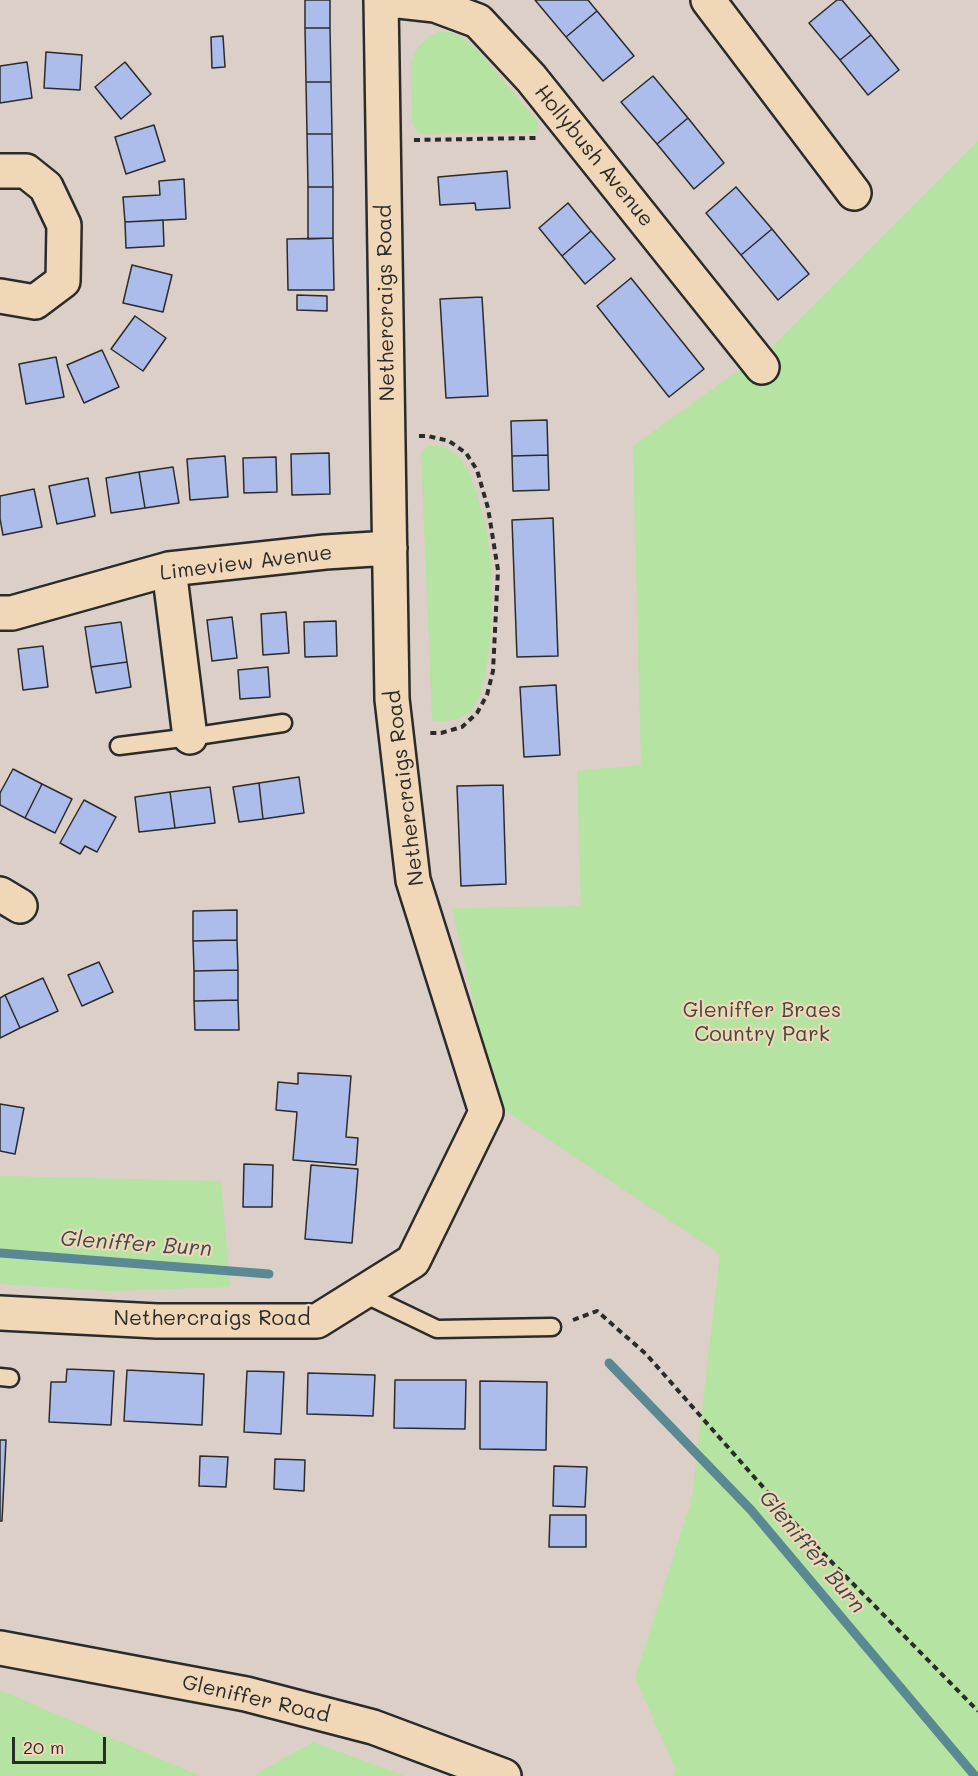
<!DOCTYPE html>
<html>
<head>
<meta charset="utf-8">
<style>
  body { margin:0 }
  #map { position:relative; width:978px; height:1776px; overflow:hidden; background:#dccfc7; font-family:Mali,sans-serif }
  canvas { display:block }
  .scale { position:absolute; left:12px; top:1737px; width:94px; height:27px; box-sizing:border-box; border:3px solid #2b2b2b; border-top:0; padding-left:8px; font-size:18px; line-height:21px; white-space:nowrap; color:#2b2b2b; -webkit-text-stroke:4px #f0d7b7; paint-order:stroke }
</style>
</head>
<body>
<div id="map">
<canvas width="978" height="1776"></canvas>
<div class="scale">20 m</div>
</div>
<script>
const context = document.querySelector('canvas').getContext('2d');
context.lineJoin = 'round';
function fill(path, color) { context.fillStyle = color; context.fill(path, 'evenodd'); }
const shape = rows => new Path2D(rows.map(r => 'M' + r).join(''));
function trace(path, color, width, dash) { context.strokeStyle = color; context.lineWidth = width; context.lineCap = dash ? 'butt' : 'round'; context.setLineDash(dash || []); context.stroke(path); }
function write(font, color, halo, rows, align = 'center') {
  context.font = font + ' Mali,sans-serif'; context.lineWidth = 4.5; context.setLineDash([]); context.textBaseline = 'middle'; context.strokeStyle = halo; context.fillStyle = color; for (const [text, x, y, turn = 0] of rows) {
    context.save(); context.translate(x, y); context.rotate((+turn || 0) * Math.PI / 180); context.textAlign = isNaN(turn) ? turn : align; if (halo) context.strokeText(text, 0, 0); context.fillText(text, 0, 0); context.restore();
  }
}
fill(shape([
  [439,32,450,32,461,37,476,48,538,122,537,130,535,133,422,134,417,132,412,124,411,62,418,47,429,36],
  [978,141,978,1776,673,1776,676,1770,635,1678,692,1498,720,1254,497,1105,452,908,581,906,577,771,641,765,633,446,773,346],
  [438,445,450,450,459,457,468,470,477,494,486,528,491,562,492,601,490,645,485,675,478,700,470,713,457,719,444,721,436,721,432,719,421,453,429,446],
  [0,1176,221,1181,230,1287,109,1291,0,1284],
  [0,1690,200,1776,0,1776],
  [313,1742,405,1776,253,1776]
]), '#b5e3a2');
trace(shape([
  [0,1253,269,1274],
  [609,1363,751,1510,975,1776]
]), '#5a8993', 9);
const building = shape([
  [305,0,330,0,330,28,305,28,305,0],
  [535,0,588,0,597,11,566,37,535,0],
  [837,0,842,0,871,35,840,60,809,23,837,0],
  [597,11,634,56,603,81,566,37,597,11],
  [305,28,330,28,331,82,306,82,305,28],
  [871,35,899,70,868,95,840,60,871,35],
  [223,36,225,67,212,68,211,37,223,36],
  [46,52,82,55,80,90,44,88,46,52],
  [27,62,32,98,0,103,0,66,27,62],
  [125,62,151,94,121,119,95,87,125,62],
  [653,76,688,118,657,144,621,102,653,76],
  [306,82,331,82,332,134,307,134,306,82],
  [688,118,724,163,694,189,657,144,688,118],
  [154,125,165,161,126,174,115,137,154,125],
  [307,134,332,134,333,187,308,187,307,134],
  [507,171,510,208,476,210,475,203,440,205,438,177,507,171],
  [184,179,186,219,125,222,123,197,160,195,159,181,184,179],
  [308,187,333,187,333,238,308,239,308,187],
  [736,187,772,229,741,255,706,213,736,187],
  [568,203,591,231,562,256,539,228,568,203],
  [163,220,164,246,126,248,125,222,163,220],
  [772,229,809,274,778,300,741,255,772,229],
  [591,231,615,259,585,284,562,256,591,231],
  [333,238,334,290,288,290,287,239,333,238],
  [132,265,172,275,163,312,123,303,132,265],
  [631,278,704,369,669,397,597,306,631,278],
  [297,295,327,296,327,311,297,310,297,295],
  [482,297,488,396,446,398,440,299,482,297],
  [135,316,166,338,143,371,111,349,135,316],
  [102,350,119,387,84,403,67,365,102,350],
  [56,357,64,397,26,404,19,364,56,357],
  [547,420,548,455,512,456,511,421,547,420],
  [329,453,330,494,292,495,291,454,329,453],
  [548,455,549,490,513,491,512,456,548,455],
  [225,456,228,497,190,500,187,459,225,456],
  [276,457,277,492,244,493,243,458,276,457],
  [173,467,179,503,145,508,139,472,173,467],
  [139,472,145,508,111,513,106,478,139,472],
  [88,478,95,516,57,524,49,486,88,478],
  [34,489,42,527,3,535,0,519,0,496,34,489],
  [553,518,558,656,517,657,512,520,553,518],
  [286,612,289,653,263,655,261,614,286,612],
  [232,617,237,658,212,661,207,620,232,617],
  [336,621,337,656,305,657,304,622,336,621],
  [121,622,127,662,91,667,85,627,121,622],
  [43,646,48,687,23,690,18,649,43,646],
  [127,662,131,687,96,693,91,667,127,662],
  [268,667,270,697,240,699,238,670,268,667],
  [556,685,560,755,524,757,520,687,556,685],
  [13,769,42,784,25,818,0,805,0,793,13,769],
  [299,777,304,813,263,819,259,783,299,777],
  [259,783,263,819,239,822,233,787,259,783],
  [42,784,72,799,55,833,25,818,42,784],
  [503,785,506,884,461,886,457,786,503,785],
  [210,787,215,823,175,828,170,792,210,787],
  [170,792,175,828,139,832,135,797,170,792],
  [84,800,116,817,97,852,85,846,80,854,60,843,84,800],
  [237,910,237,940,193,941,193,911,237,910],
  [237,940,238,970,194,971,193,941,237,940],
  [99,962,113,992,82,1006,68,975,99,962],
  [238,970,238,1000,194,1001,194,971,238,970],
  [43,978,58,1011,20,1028,5,995,43,978],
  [5,995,20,1028,0,1038,0,998,5,995],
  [238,1000,239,1030,195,1030,194,1001,238,1000],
  [298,1073,351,1076,346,1137,358,1138,356,1165,293,1160,297,1112,276,1110,278,1082,298,1084,298,1073],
  [0,1104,24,1108,15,1154,0,1151,0,1104],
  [244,1164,273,1165,272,1207,243,1207,244,1164],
  [311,1165,358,1169,352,1243,305,1239,311,1165],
  [67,1369,114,1371,111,1425,49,1422,51,1382,66,1382,67,1369],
  [127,1370,204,1374,202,1425,124,1421,127,1370],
  [247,1371,284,1372,281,1434,244,1432,247,1371],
  [308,1373,375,1375,373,1416,307,1414,308,1373],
  [395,1380,466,1380,465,1429,394,1428,395,1380],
  [480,1381,547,1382,546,1450,480,1449,480,1381],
  [0,1440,6,1440,2,1521,0,1521,0,1440],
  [200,1456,228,1457,226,1487,199,1486,200,1456],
  [275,1459,305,1460,304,1491,274,1489,275,1459],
  [554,1466,587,1467,585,1507,553,1506,554,1466],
  [550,1515,586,1515,586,1547,549,1547,550,1515]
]);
fill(building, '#acbceb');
trace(building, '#2b2b2b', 1.5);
const lane = shape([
  [119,746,190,737,283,723],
  [362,1293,437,1329,552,1327],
  [0,1377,10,1378]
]);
const street = shape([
  [390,0,435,5,478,21,531,78,762,367],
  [708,0,854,193],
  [0,171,26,171,46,187,64,225,63,281,35,302,0,296],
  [169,569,190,737],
  [0,613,12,613,169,569,325,552,390,548],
  [0,894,20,906],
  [0,1313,157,1321,317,1321,413,1261,486,1112,413,880,392,699,381,0]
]);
const secondary = shape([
  [0,1648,246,1694,373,1727,504,1776]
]);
trace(lane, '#2b2b2b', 21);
trace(street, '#2b2b2b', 38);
trace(secondary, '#2b2b2b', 38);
trace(shape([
  [414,140,536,138],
  [419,436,428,436,449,441,466,453,477,470,488,508,498,570,493,671,487,695,477,713,462,727,441,733,427,733],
  [573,1320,597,1311,646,1354,806,1536,978,1711]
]), '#2b2b2b', 4, [6, 4.5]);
trace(lane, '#f0d7b7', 16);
trace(street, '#f0d7b7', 33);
trace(secondary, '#f0d7b7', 33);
write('21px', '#2b2b2b', '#f0d7b7', [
  ["Hollybush Avenue",594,156,51],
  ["Nethercraigs Road",386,303,-91],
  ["Limeview Avenue",246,563,-7],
  ["Nethercraigs Road",405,788,-97],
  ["Nethercraigs Road",212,1319],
  ["Gleniffer Road",256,1699,13]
]);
write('21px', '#40473d', '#f0d7b7', [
  ["Gleniffer Braes",762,1011],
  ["Country Park",762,1035]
]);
write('italic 22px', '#3b4a4e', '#f0d7b7', [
  ["Gleniffer Burn",136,1244,4],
  ["Gleniffer Burn",812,1552,50]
]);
</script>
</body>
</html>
